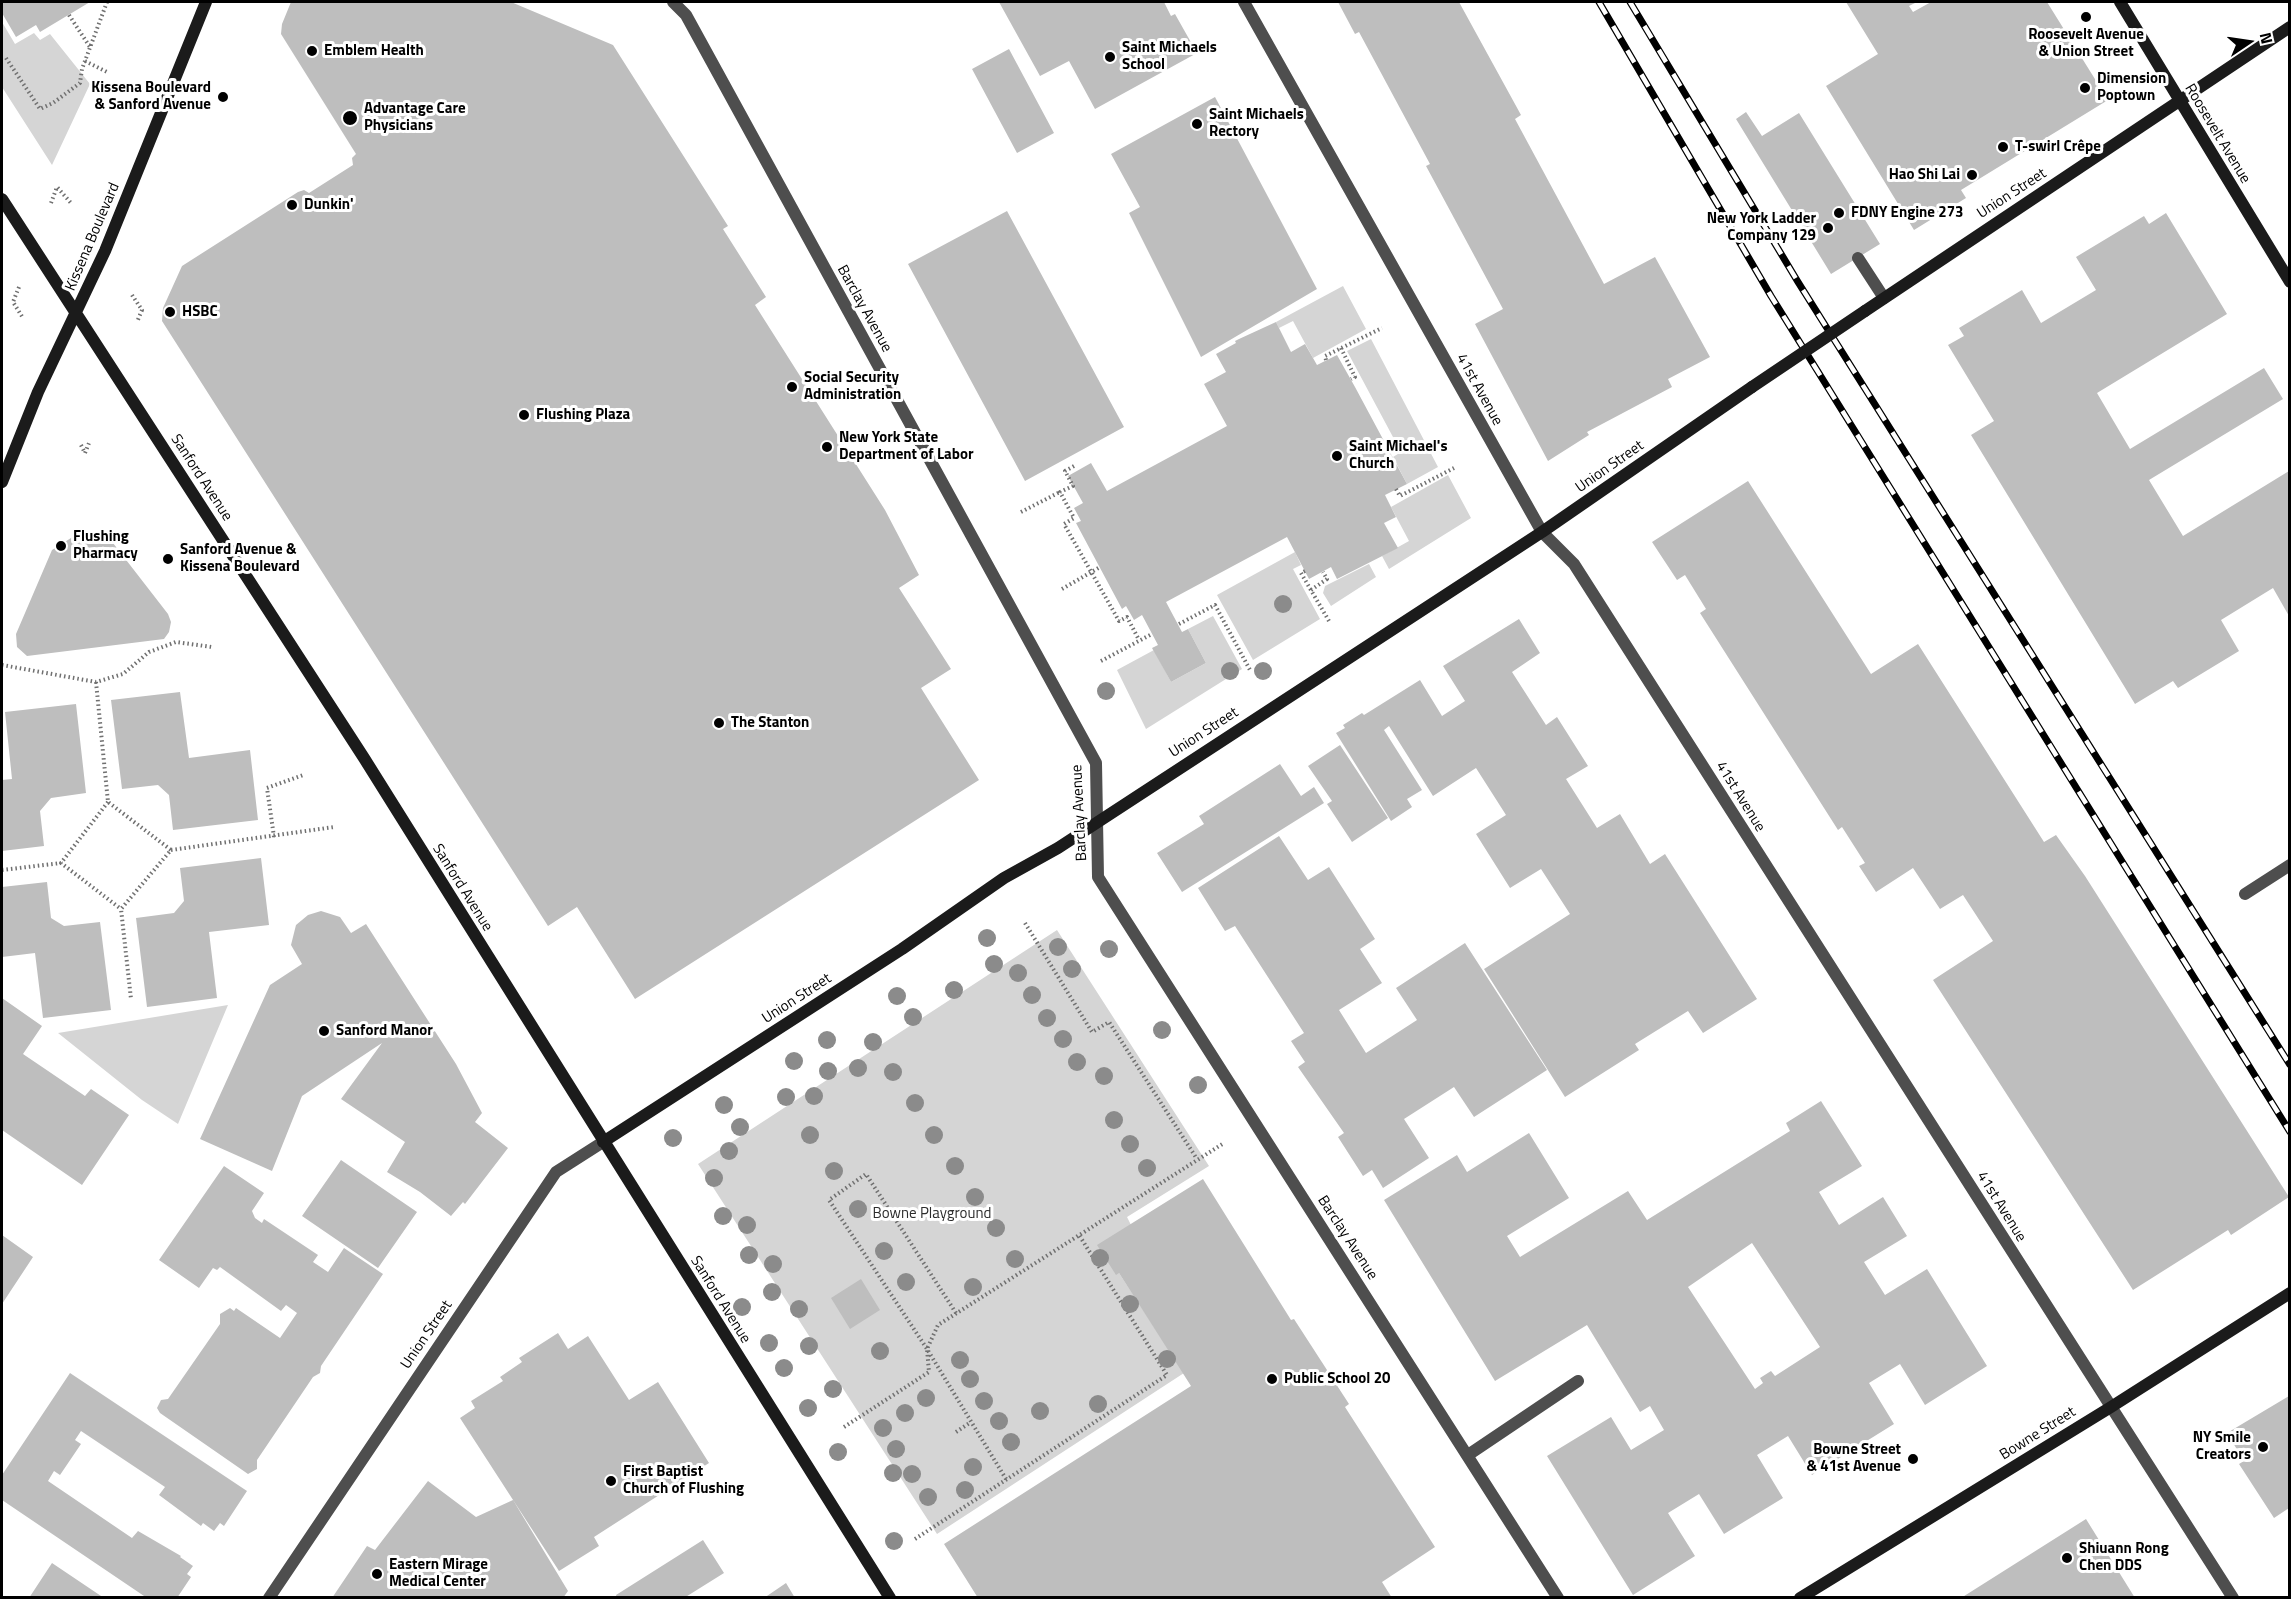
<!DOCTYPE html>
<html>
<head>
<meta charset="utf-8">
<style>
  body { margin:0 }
  #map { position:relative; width:2291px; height:1599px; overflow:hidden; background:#fff; font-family:"Titillium Web",sans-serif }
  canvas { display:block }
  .frame { position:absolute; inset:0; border:3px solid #000; pointer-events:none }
  .north { position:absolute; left:2219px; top:12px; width:60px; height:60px; -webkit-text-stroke:4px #fff; paint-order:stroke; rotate:77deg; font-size:16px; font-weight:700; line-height:24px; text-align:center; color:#000 }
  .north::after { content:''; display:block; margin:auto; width:21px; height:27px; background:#000; clip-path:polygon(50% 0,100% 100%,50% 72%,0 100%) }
</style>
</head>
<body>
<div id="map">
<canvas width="2291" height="1599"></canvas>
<div class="frame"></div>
<div class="north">N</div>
</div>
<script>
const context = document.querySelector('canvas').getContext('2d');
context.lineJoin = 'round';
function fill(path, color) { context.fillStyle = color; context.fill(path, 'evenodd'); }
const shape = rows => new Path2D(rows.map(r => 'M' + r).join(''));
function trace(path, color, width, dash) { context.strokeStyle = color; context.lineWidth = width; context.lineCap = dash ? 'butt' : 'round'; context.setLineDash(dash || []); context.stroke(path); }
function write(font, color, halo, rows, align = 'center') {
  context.font = font + ' "Titillium Web",sans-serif'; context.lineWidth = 6; context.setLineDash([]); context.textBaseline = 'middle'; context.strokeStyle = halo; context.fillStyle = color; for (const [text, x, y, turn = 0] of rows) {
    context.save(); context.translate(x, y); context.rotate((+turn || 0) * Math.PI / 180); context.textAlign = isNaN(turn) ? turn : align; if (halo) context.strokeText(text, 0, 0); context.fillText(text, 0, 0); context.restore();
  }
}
fill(shape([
  [2,22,15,44,34,33,40,40,50,34,90,84,52,165,2,87],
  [1343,286,1366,329,1313,358,1293,321,1279,328,1276,322],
  [1371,339,1438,467,1407,484,1393,457,1401,452,1347,351],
  [1448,475,1471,518,1389,569,1382,556,1409,541,1391,507],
  [1295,552,1301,565,1293,569,1320,619,1253,660,1217,595],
  [1369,564,1376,577,1331,606,1323,593,1325,586],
  [1213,616,1242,669,1146,729,1117,670,1154,650,1171,682,1206,663,1188,629],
  [1057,930,1209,1166,1127,1217,1131,1225,1119,1273,1184,1373,937,1534,698,1164],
  [228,1005,178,1124,142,1100,58,1033]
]), '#d5d5d5');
fill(shape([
  [2,2,90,2,40,32,36,25,16,37,2,13],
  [291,2,511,2,613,45,728,226,723,229,766,297,755,305,885,510,919,575,899,588,951,669,921,688,979,780,635,999,577,907,548,926,162,321,163,308,182,266,298,192,304,190,309,193,353,165,352,158,356,154,281,34,282,24],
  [999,2,1164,2,1171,16,1175,14,1197,53,1095,109,1069,61,1040,76],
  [1338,2,1459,2,1521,115,1515,119,1604,284,1655,257,1710,357,1668,379,1672,387,1587,432,1589,435,1548,461,1475,324,1503,309,1426,166,1430,164,1359,32,1355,34],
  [1846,2,1917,2,1909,6,1913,12,1931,2,2047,2,2108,100,1961,190,1966,198,1914,230,1826,86,1878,54],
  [1009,49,1054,133,1017,153,972,69],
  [1215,97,1317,289,1201,357,1129,213,1140,207,1111,154],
  [1746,112,1762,136,1799,113,1880,244,1831,274,1736,119],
  [1007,211,1124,427,1025,481,908,264],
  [2166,213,2227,314,2097,393,2130,449,2264,368,2283,399,2149,480,2183,536,2289,471,2289,616,2273,588,2221,620,2239,651,2178,688,2173,681,2135,704,1971,435,1994,421,1948,345,1964,336,1959,328,2022,290,2041,323,2096,290,2076,257,2144,216,2149,224],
  [1276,322,1291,352,1305,344,1317,365,1337,355,1355,387,1407,484,1385,495,1396,517,1384,523,1398,548,1337,579,1331,567,1309,579,1287,537,1166,602,1182,632,1188,629,1206,663,1171,682,1152,648,1158,645,1142,615,1134,620,1126,606,1122,609,1076,523,1081,521,1074,508,1083,503,1068,476,1091,463,1107,491,1227,426,1204,384,1226,372,1216,354,1236,343,1235,341,1239,339],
  [1748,481,1871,674,1918,644,2044,842,2056,835,2085,876,2289,1197,2231,1235,2228,1230,2133,1290,1933,980,1993,941,1963,895,1940,909,1913,868,1876,892,1859,866,1865,863,1842,827,1838,830,1700,613,1706,609,1685,575,1677,580,1652,542],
  [88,536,113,543,168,614,171,622,169,632,164,639,27,656,17,647,16,634,52,550,71,538],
  [1519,619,1540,653,1512,672,1546,725,1557,717,1588,766,1566,779,1597,828,1620,814,1650,864,1665,854,1757,999,1703,1033,1688,1011,1635,1044,1639,1050,1565,1097,1484,969,1570,914,1541,869,1510,888,1476,834,1506,815,1476,768,1433,796,1389,726,1384,730,1422,790,1407,799,1412,807,1391,821,1336,733,1345,728,1343,725,1362,713,1364,715,1420,680,1442,716,1465,701,1443,666],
  [180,692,189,758,250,750,258,820,173,830,169,795,158,785,122,789,111,700],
  [76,704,86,793,51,798,40,811,44,846,2,851,2,780,12,779,5,712],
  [1340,745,1388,818,1352,842,1327,804,1332,801,1308,766],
  [1280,764,1301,796,1314,787,1324,803,1182,892,1157,853,1204,824,1199,816],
  [1279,836,1308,880,1329,867,1375,939,1360,949,1382,983,1339,1010,1366,1053,1417,1020,1396,988,1465,943,1547,1070,1474,1117,1454,1087,1404,1119,1429,1158,1383,1188,1372,1170,1363,1176,1338,1137,1344,1133,1298,1067,1305,1062,1291,1041,1304,1033,1235,926,1225,931,1198,888],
  [261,858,269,925,209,932,217,998,147,1007,136,918,174,913,184,901,180,868],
  [47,882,51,918,64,926,100,922,111,1010,43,1018,35,953,2,957,2,887],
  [321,911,340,917,351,933,366,924,456,1064,482,1113,475,1122,508,1148,465,1204,463,1202,451,1216,420,1192,387,1172,405,1142,341,1099,382,1043,302,1096,272,1171,200,1139,270,985,302,964,291,945,296,925,308,915],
  [2,998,42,1026,23,1054,85,1096,91,1089,129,1115,82,1185,2,1130],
  [1821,1101,1862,1166,1819,1192,1839,1225,1883,1197,1907,1236,1864,1262,1885,1295,1927,1269,1987,1366,1925,1405,1900,1364,1869,1383,1894,1424,1812,1475,1788,1436,1757,1455,1783,1498,1724,1534,1699,1494,1668,1513,1695,1556,1633,1595,1547,1456,1611,1417,1631,1450,1664,1430,1650,1406,1640,1412,1587,1325,1495,1381,1384,1200,1457,1155,1467,1172,1529,1133,1569,1198,1507,1236,1520,1257,1628,1191,1647,1220,1790,1131,1786,1123],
  [1752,1243,1820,1347,1775,1376,1771,1371,1760,1378,1763,1383,1755,1389,1688,1287],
  [341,1160,417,1212,378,1268,302,1216],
  [224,1166,264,1193,252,1211,255,1218,262,1223,264,1219,318,1255,313,1262,328,1272,344,1248,383,1274,321,1366,320,1373,313,1377,257,1460,257,1469,248,1474,160,1413,157,1408,161,1400,168,1399,220,1324,220,1314,230,1308,234,1311,236,1308,280,1338,297,1313,286,1305,281,1311,220,1267,217,1270,213,1268,199,1288,159,1260],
  [1203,1179,1291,1320,1294,1319,1349,1404,1345,1407,1435,1547,1382,1582,1392,1598,978,1598,944,1544,1191,1386,1119,1273,1116,1275,1097,1245],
  [2,1235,33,1257,2,1304],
  [861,1279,880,1310,850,1329,831,1298],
  [558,1333,568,1349,588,1336,629,1400,658,1382,709,1463,594,1537,599,1546,559,1571,460,1418,475,1408,471,1401,503,1381,500,1377,522,1362,519,1358],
  [70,1373,247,1491,224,1526,220,1523,214,1531,203,1523,201,1526,159,1495,165,1487,81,1431,75,1440,81,1444,60,1475,54,1471,48,1481,132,1538,138,1531,181,1556,180,1557,193,1566,187,1574,191,1577,177,1598,147,1598,2,1500,2,1475],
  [2289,1396,2289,1508,2274,1518,2239,1464,2244,1461,2227,1433],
  [428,1481,476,1517,513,1500,568,1591,563,1598,332,1598,367,1546,375,1550],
  [2086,1519,2135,1598,1961,1598],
  [703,1540,724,1573,684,1598,617,1598,616,1595],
  [52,1563,104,1598,29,1598],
  [786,1583,795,1598,764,1598]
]), '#bebebe');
trace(shape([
  [69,15,90,47],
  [6,58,40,109,53,103,80,83,82,69,107,2],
  [85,61,109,73],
  [51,203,57,187,71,203],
  [19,287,13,302,23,318],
  [132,295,142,310,137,322],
  [1341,348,1355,377,1351,379],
  [1326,360,1325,356,1382,328],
  [81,445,85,453,89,443],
  [1074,466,1065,471,1073,486,1060,492,1074,518,1064,524,1119,621,1127,617,1139,640],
  [1396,489,1400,496,1454,468],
  [1021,512,1060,492],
  [1305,571,1301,573,1329,621],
  [1062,589,1100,567],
  [1311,590,1327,579,1323,572],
  [1179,624,1215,605,1250,670],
  [1101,661,1152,634],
  [2,665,96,682,123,674,149,652,176,642,212,647],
  [96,682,108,802,171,850,121,909,131,999],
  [108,802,61,863,121,909],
  [274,837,267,788,303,775],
  [171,850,334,827],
  [2,870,61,863],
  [1025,923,1092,1032,1109,1022,1197,1159],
  [956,1313,866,1174,829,1200,927,1349,1006,1479],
  [844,1427,929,1372,927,1349,938,1325,1224,1143],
  [956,1432,971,1422],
  [915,1539,1167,1375,1079,1235]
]), '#707070', 4, [1.5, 3]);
trace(shape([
  [1858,258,1884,298],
  [2245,894,2290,865],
  [1468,1455,1578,1381]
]), '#4e4e4e', 12);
trace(shape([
  [673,2,686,15,1096,763,1098,877,1558,1598],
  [1244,2,1542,532,1574,564,2233,1598],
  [269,1598,556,1172,603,1142]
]), '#4e4e4e', 12);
trace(shape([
  [2120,2,2290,282],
  [2,199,364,758,890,1598],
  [1865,311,2290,27],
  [2,482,38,392,105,251,206,2],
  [603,1142,902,949,1004,878,1058,848,1542,532,1752,387],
  [1800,1598,2111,1407,2290,1293]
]), '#1b1b1b', 12);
const rail = shape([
  [1599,2,1771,296,2290,1132],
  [1630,2,1798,282,2290,1065]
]);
trace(rail, '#000', 7);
trace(rail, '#fff', 4.5, [14]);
trace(shape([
  [1752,387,1865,311]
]), '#1b1b1b', 12);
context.fillStyle = '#8b8b8b';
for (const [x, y] of [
  [1283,604],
  [1230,671],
  [1263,671],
  [1106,691],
  [987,938],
  [1058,947],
  [1109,949],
  [994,964],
  [1072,969],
  [1018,973],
  [954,990],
  [1032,995],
  [897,996],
  [913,1017],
  [1047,1018],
  [1162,1030],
  [1063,1039],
  [827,1040],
  [873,1042],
  [794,1061],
  [1077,1062],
  [858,1068],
  [828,1071],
  [893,1072],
  [1104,1076],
  [1198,1085],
  [814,1096],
  [786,1097],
  [915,1103],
  [724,1105],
  [1114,1120],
  [740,1127],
  [810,1135],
  [934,1135],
  [673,1138],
  [1130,1144],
  [729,1151],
  [955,1166],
  [1147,1168],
  [834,1171],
  [714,1178],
  [975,1197],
  [858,1209],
  [723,1216],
  [747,1225],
  [996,1228],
  [884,1251],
  [749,1255],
  [1100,1258],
  [1015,1259],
  [773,1264],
  [906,1282],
  [973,1287],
  [772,1292],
  [1130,1304],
  [742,1307],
  [799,1309],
  [769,1343],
  [809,1346],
  [880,1351],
  [1167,1359],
  [960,1360],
  [784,1368],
  [970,1379],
  [833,1389],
  [926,1398],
  [984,1401],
  [1098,1404],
  [808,1408],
  [1040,1411],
  [905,1413],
  [999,1421],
  [883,1428],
  [1011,1442],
  [896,1449],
  [838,1452],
  [973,1467],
  [893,1473],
  [912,1474],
  [965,1490],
  [928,1497],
  [894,1541]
]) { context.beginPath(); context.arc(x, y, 9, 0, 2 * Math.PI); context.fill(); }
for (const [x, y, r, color] of [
  [2086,17,6,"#000"],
  [312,51,6,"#000"],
  [1110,57,6,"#000"],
  [2085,88,6,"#000"],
  [223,97,6,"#000"],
  [350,118,8,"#000"],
  [1197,124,6,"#000"],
  [2003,147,6,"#000"],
  [1972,175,6,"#000"],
  [292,205,6,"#000"],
  [1839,213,6,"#000"],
  [1828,228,6,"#000"],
  [170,312,6,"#000"],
  [792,387,6,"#000"],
  [524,415,6,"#000"],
  [827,447,6,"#000"],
  [1337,456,6,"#000"],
  [61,546,6,"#000"],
  [168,559,6,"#000"],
  [719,723,6,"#000"],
  [324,1031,6,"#000"],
  [1272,1379,6,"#000"],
  [2263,1447,6,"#000"],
  [1913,1459,6,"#000"],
  [611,1481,6,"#000"],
  [2067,1558,6,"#000"],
  [377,1574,6,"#000"]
]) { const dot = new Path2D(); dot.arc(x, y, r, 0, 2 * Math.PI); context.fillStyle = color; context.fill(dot); trace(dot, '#fff', 2); }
write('bold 15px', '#000', '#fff', [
  ["Roosevelt Avenue",2086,35,"center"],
  ["& Union Street",2086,52,"center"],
  ["Saint Michaels",1122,48],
  ["School",1122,65],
  ["Emblem Health",324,51],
  ["Dimension",2097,79],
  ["Poptown",2097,96],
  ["Kissena Boulevard",211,88,"right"],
  ["& Sanford Avenue",211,105,"right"],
  ["Advantage Care",364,109],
  ["Physicians",364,126],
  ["Saint Michaels",1209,115],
  ["Rectory",1209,132],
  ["T-swirl Crêpe",2015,147],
  ["Hao Shi Lai",1960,175,"right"],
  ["Dunkin'",304,205],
  ["FDNY Engine 273",1851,213],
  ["New York Ladder",1816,219,"right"],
  ["Company 129",1816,236,"right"],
  ["HSBC",182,312],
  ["Social Security",804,378],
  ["Administration",804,395],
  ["Flushing Plaza",536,415],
  ["New York State",839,438],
  ["Department of Labor",839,455],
  ["Saint Michael's",1349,447],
  ["Church",1349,464],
  ["Flushing",73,537],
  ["Pharmacy",73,554],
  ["Sanford Avenue &",180,550],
  ["Kissena Boulevard",180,567],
  ["The Stanton",731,723],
  ["Sanford Manor",336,1031],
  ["Public School 20",1284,1379],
  ["NY Smile",2251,1438,"right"],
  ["Creators",2251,1455,"right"],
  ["Bowne Street",1901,1450,"right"],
  ["& 41st Avenue",1901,1467,"right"],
  ["First Baptist",623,1472],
  ["Church of Flushing",623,1489],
  ["Shiuann Rong",2079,1549],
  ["Chen DDS",2079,1566],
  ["Eastern Mirage",389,1565],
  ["Medical Center",389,1582]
], 'left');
write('15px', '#000', '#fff', [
  ["Roosevelt Avenue",2217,134,59],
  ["Union Street",2012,194,-33],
  ["Kissena Boulevard",93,237,-67],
  ["Barclay Avenue",864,309,61],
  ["41st Avenue",1479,390,61],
  ["Union Street",1610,467,-35],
  ["Sanford Avenue",201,478,57],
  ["Union Street",1204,733,-33],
  ["41st Avenue",1740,797,58],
  ["Barclay Avenue",1080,813,-93],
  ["Sanford Avenue",462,888,58],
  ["Union Street",797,999,-33],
  ["41st Avenue",2001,1207,58],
  ["Barclay Avenue",1347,1238,57],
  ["Sanford Avenue",720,1300,58],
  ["Union Street",427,1335,-56],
  ["Bowne Street",2038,1434,-32]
]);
write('15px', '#2c2c2c', '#fff', [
  ["Bowne Playground",932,1214]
]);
</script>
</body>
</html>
